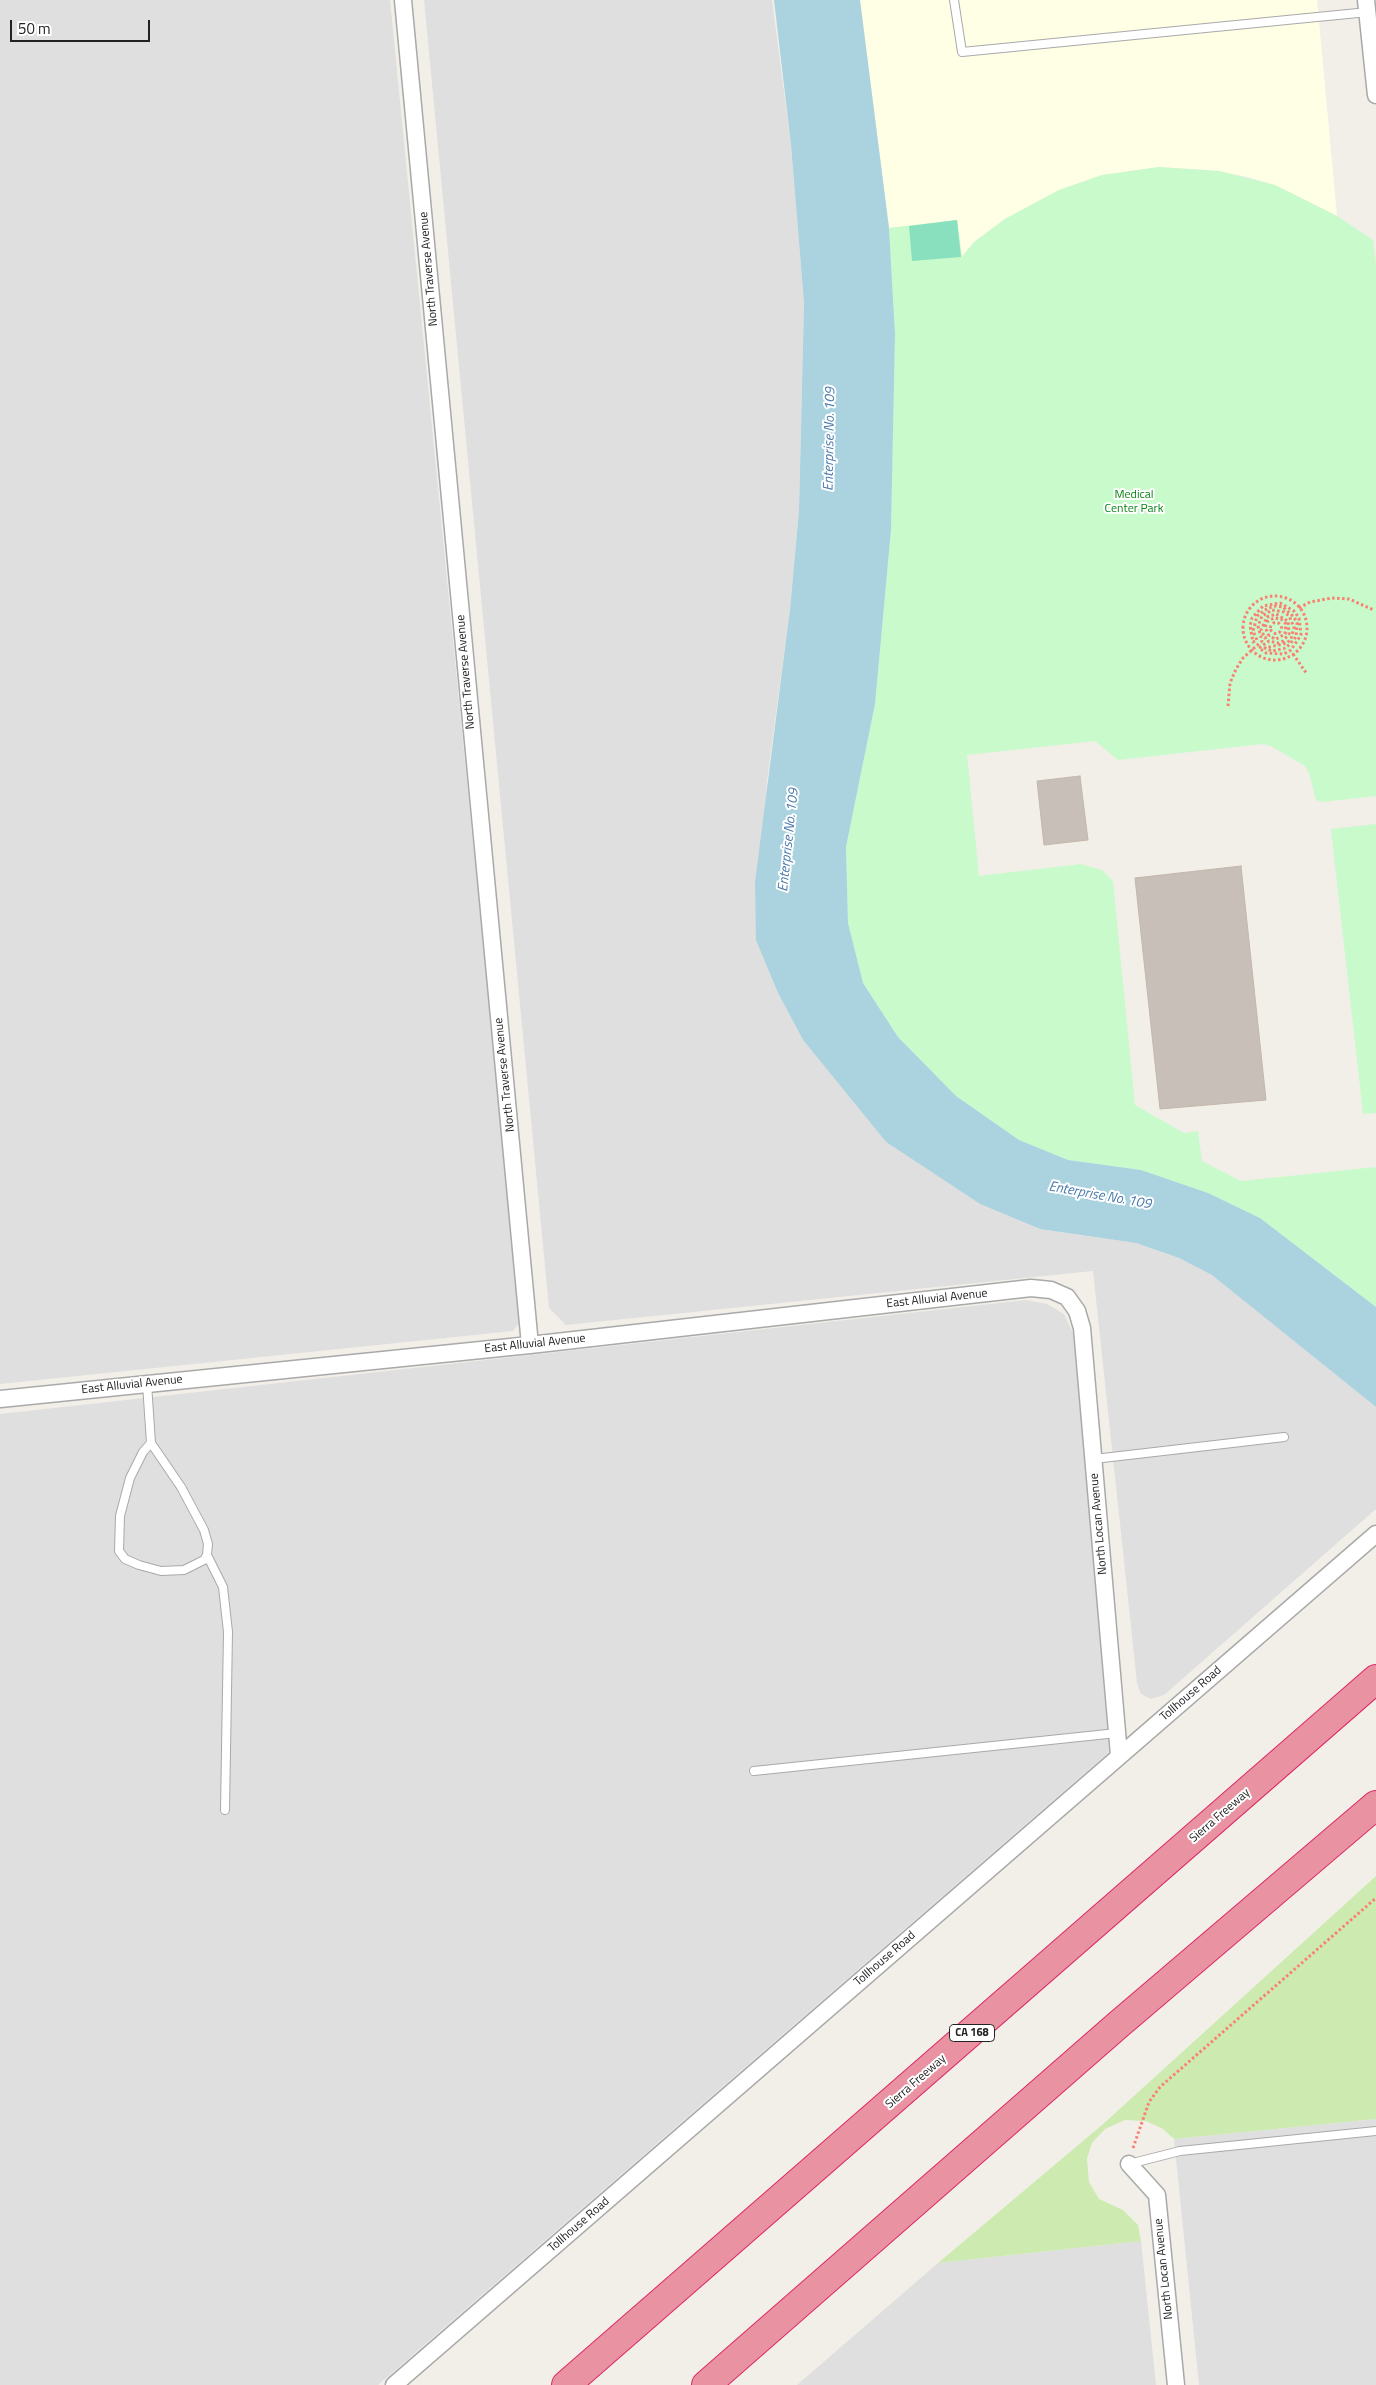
<!DOCTYPE html>
<html>
<head>
<meta charset="utf-8">
<style>
  body { margin:0 }
  #map { position:relative; width:1376px; height:2385px; overflow:hidden; background:#f2efe9; font-family:"Titillium Web",sans-serif }
  canvas { display:block }
  .scale { position:absolute; left:10px; top:20px; width:140px; height:22px; box-sizing:border-box; border:2px solid #222; border-top:0; padding-left:6px; font-size:15px; line-height:18px; white-space:nowrap; color:#222; -webkit-text-stroke:4px #fff; paint-order:stroke }
</style>
</head>
<body>
<div id="map">
<canvas width="1376" height="2385"></canvas>
<div class="scale">50 m</div>
</div>
<script>
const context = document.querySelector('canvas').getContext('2d');
context.lineJoin = 'round';
function fill(path, color) { context.fillStyle = color; context.fill(path, 'evenodd'); }
const shape = rows => new Path2D(rows.map(r => 'M' + r).join(''));
function trace(path, color, width, dash) { context.strokeStyle = color; context.lineWidth = width; context.lineCap = dash ? 'butt' : 'round'; context.setLineDash(dash || []); context.stroke(path); }
function write(font, color, halo, rows, align = 'center') {
  context.font = font + ' "Titillium Web",sans-serif'; context.lineWidth = 4; context.setLineDash([]); context.textBaseline = 'middle'; context.strokeStyle = halo; context.fillStyle = color; for (const [text, x, y, turn = 0] of rows) {
    context.save(); context.translate(x, y); context.rotate((+turn || 0) * Math.PI / 180); context.textAlign = isNaN(turn) ? turn : align; if (halo) context.strokeText(text, 0, 0); context.fillText(text, 0, 0); context.restore();
  }
}
fill(shape([
  [0,0,390,0,520,1321,513,1331,0,1384],
  [424,0,772,0,791,145,804,303,799,511,790,609,767,781,757,940,778,993,803,1040,886,1142,980,1204,1040,1229,1136,1243,1179,1258,1213,1275,1376,1407,1376,1509,1164,1695,1151,1699,1141,1694,1137,1683,1093,1271,566,1325,549,1308],
  [1026,1300,1047,1304,1064,1314,1075,1337,1109,1752,378,2385,0,2385,0,1414],
  [1376,2119,1376,2385,1199,2385,1174,2139],
  [1141,2241,1156,2385,797,2385,938,2263]
]), '#e0dfdf');
fill(shape([
  [860,0,1317,0,1337,216,1275,185,1248,177,1219,171,1159,167,1103,175,1059,190,1005,219,974,242,961,257,957,220,889,228]
]), '#ffffe5');
fill(shape([
  [1376,1876,1376,2119,1174,2139,1163,2129,1146,2121,1125,2120,1105,2129,1092,2143,1087,2159,1089,2182,1099,2199,1123,2210,1138,2225,1141,2241,938,2263,1102,2125]
]), '#cdebb0');
fill(shape([
  [1159,167,1219,171,1275,185,1337,216,1373,240,1376,263,1376,796,1322,802,1316,800,1309,773,1305,766,1271,746,1263,744,1118,760,1095,741,967,755,979,876,1081,864,1102,870,1113,881,1135,1105,1184,1133,1198,1131,1202,1161,1241,1181,1376,1167,1376,1307,1260,1218,1208,1193,1141,1170,1068,1160,1019,1140,956,1096,898,1037,863,983,848,923,846,847,875,704,891,530,895,334,889,228,957,220,962,257,974,242,1005,219,1059,190,1102,175],
  [1376,824,1376,1113,1363,1114,1331,829]
]), '#c8facc');
fill(shape([
  [957,220,961,257,912,261,909,226]
]), '#88e0be');
fill(shape([
  [774,0,860,0,889,228,895,334,891,530,875,704,846,847,848,923,863,983,898,1037,956,1096,1019,1140,1068,1160,1141,1170,1208,1193,1260,1218,1376,1307,1376,1407,1212,1275,1179,1258,1136,1243,1040,1229,980,1204,886,1142,803,1040,778,993,756,940,755,882,790,609,799,511,804,303,791,145]
]), '#aad3df');
const building = shape([
  [1080,776,1088,840,1044,845,1037,781,1080,776],
  [1241,866,1266,1100,1160,1109,1135,878,1241,866]
]);
fill(building, '#c7bfb8');
trace(building, '#c4b6ab', 1);
const service = shape([
  [954,0,962,52,1368,12],
  [147,1384,151,1443,143,1452,130,1478,120,1516,119,1551,125,1559,139,1565,161,1571,184,1570,204,1560,207,1555,208,1544,204,1530,181,1487,151,1443],
  [1094,1459,1284,1437],
  [207,1555,223,1587,228,1632,225,1810],
  [754,1771,1117,1733],
  [1129,2164,1180,2151,1376,2131]
]);
const minor = shape([
  [403,0,530,1345],
  [1366,0,1376,95],
  [0,1399,530,1345,1031,1288,1051,1290,1067,1297,1077,1311,1082,1328,1119,1755],
  [1129,2164,1157,2195,1176,2385],
  [394,2385,1376,1534]
]);
const motorway = shape([
  [566,2385,1376,1679],
  [706,2385,1119,2024,1376,1805]
]);
trace(service, '#a9a9a9', 10);
trace(minor, '#a9a9a9', 19);
trace(motorway, '#dc2a67', 30);
trace(shape([
  '1243 628a32 32 0 1 1 64 0a32 32 0 1 1-64 0Z',
  [1299,608,1310,602,1332,598,1349,599,1374,610],
  '1270.5 628a5.5 5.5 0 1 1 11 0a5.5 5.5 0 1 1-11 0Z',
  [1293,654,1307,674],
  [1228,706,1230,683,1236,669,1243,658,1262,641,1258,626,1262,616,1272,610,1284,612,1289,616,1294,627,1291,639,1287,643,1265,648,1272,651,1286,648,1296,637,1297,623,1294,617,1283,607,1276,606,1268,608,1257,616,1253,631,1257,640,1253,642,1250,626,1252,618,1263,606,1280,603,1294,611,1299,618,1301,635,1291,650,1284,654,1266,653,1259,648,1269,641,1278,643,1283,641,1289,634,1288,621,1276,614,1267,617,1261,630,1265,638,1269,636,1265,627,1268,621,1274,618,1281,619,1286,624,1285,634,1276,639,1273,638,1275,634],
  [1133,2148,1149,2102,1160,2087,1376,1898]
]), '#fa8072', 3, [2.5, 2.5]);
trace(service, '#fff', 8);
trace(minor, '#fff', 16);
trace(motorway, '#e892a2', 28);
for (const [x, y, w] of [
  [972,2033,45]
]) { const box = new Path2D(); box.roundRect(x - w / 2, y - 8.5, w, 17, 4); context.fillStyle = '#fff'; context.fill(box); trace(box, '#222', 1); }
write('bold 11px', '#222', null, [
  ["CA 168",972,2033]
]);
write('12px', '#222', '#fff', [
  ["North Traverse Avenue",429,269,-95],
  ["North Traverse Avenue",466,672,-95],
  ["North Traverse Avenue",505,1075,-96],
  ["East Alluvial Avenue",937,1299,-6],
  ["East Alluvial Avenue",535,1344,-6],
  ["East Alluvial Avenue",132,1385,-6],
  ["North Locan Avenue",1099,1524,-95],
  ["Tollhouse Road",1191,1694,-41],
  ["Sierra Freeway",1220,1816,-41],
  ["Tollhouse Road",885,1959,-41],
  ["Sierra Freeway",916,2082,-41],
  ["Tollhouse Road",579,2225,-41],
  ["North Locan Avenue",1164,2269,-96]
]);
write('12px', '#0c8416', '#fff', [
  ["Medical",1134,495],
  ["Center Park",1134,509]
]);
write('italic 14px', '#4a7aab', '#fff', [
  ["Enterprise No. 109",830,439,-89],
  ["Enterprise No. 109",789,840,-84],
  ["Enterprise No. 109",1100,1196,10]
]);
</script>
</body>
</html>
